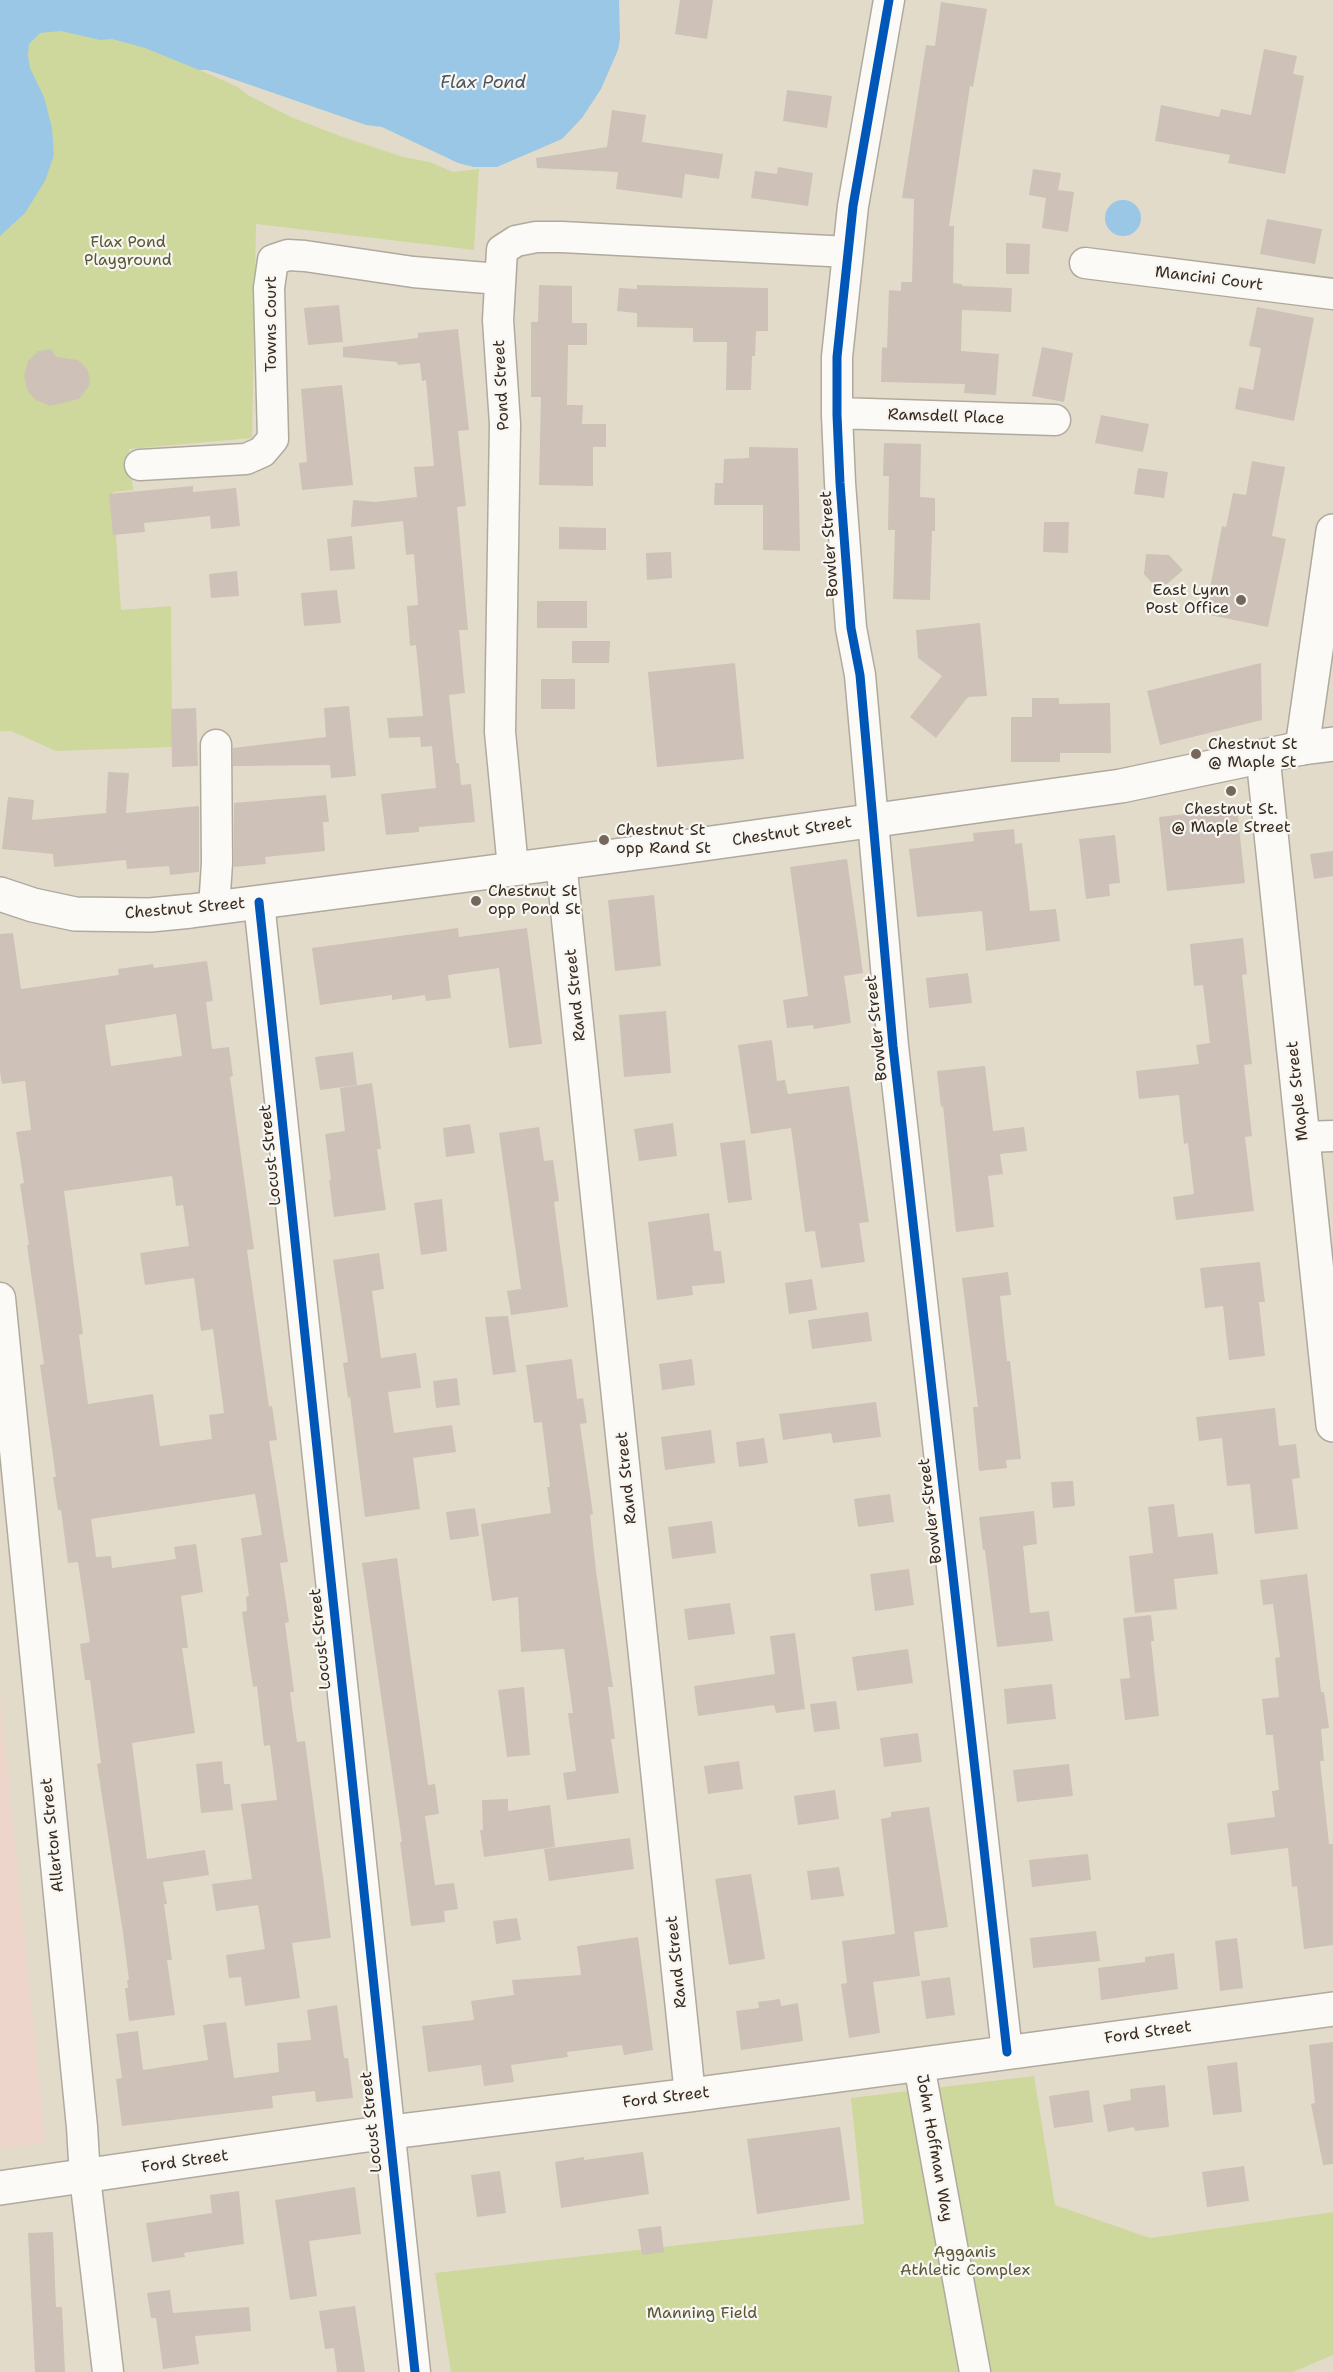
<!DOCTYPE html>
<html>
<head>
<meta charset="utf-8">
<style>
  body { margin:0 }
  canvas { display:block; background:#e2dbca }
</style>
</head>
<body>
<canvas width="1333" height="2372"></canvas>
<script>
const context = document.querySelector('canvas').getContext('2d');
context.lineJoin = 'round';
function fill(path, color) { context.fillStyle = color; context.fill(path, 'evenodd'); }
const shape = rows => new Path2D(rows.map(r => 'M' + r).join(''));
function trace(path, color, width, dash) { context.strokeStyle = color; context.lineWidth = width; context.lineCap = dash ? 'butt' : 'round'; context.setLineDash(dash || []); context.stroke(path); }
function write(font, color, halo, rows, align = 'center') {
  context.font = font + ' "Shantell Sans",sans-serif'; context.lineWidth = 4.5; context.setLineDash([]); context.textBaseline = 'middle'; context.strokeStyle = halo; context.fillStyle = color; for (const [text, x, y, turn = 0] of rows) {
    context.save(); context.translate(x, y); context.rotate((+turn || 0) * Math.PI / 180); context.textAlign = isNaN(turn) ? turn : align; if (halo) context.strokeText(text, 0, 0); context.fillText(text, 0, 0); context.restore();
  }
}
fill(shape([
  [0,1698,45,2142,0,2148]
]), '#eed5cb');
fill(shape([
  [53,10,161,53,238,87,248,95,291,117,340,136,403,157,430,162,453,172,479,169,474,250,256,224,252,438,129,449,133,490,113,492,121,610,171,606,172,747,56,751,11,731,0,731,0,19],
  [1034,2076,1055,2205,1150,2238,1333,2212,1333,2355,1293,2372,451,2372,435,2273,864,2224,851,2098]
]), '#ced89d');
fill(shape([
  [0,0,619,0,620,39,618,50,601,89,582,118,562,139,497,167,474,167,458,163,382,127,366,125,207,70,199,70,145,48,112,39,100,40,61,31,40,33,29,44,28,55,30,68,44,97,52,128,54,155,45,181,25,213,0,236],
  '1105 218a18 18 0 1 1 36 0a18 18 0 1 1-36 0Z'
]), '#9ac7e5');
fill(shape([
  [680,0,713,0,707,39,675,34],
  [941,2,987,9,973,87,970,86,949,226,954,226,953,283,962,284,962,286,1012,288,1011,312,962,310,961,351,999,354,996,395,964,393,965,384,881,382,882,347,887,348,889,290,901,291,901,282,912,282,914,199,902,198,926,45,935,46],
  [1264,49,1297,56,1293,74,1304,76,1285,174,1228,163,1230,155,1155,141,1161,105,1219,117,1221,109,1251,115],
  [787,90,832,96,827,128,783,121],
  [612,110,646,115,642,142,723,154,719,179,685,174,682,198,616,189,618,172,537,168,536,158,607,147],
  [778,167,813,173,808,206,751,198,755,171,777,174],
  [1033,169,1061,173,1058,190,1074,192,1068,232,1042,228,1046,198,1029,195],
  [1267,219,1322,229,1315,264,1260,254],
  [1006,243,1030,244,1029,274,1006,274],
  [539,285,572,286,572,323,587,323,587,345,568,345,567,405,583,405,582,424,606,424,606,447,593,447,593,486,539,485,541,397,531,397,531,322,538,322],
  [637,285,768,288,768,331,756,331,755,356,752,356,751,390,726,390,727,342,693,342,693,328,637,327,637,313,617,311,619,288,637,289],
  [339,305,343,342,308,345,304,308],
  [1257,307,1314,318,1294,421,1235,409,1239,387,1253,390,1261,348,1249,346],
  [458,329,469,430,458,431,466,506,457,507,468,630,459,630,465,693,449,695,456,763,459,763,461,785,471,784,475,822,419,827,419,832,386,835,381,794,436,788,432,746,421,747,420,737,389,738,387,718,423,716,416,645,410,646,407,606,418,605,414,554,406,555,403,521,351,527,353,500,375,502,417,497,414,467,434,466,426,380,422,381,420,363,398,365,397,362,343,357,343,347,418,338,418,333],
  [1042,347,1073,353,1064,402,1032,396],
  [51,349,56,357,78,360,87,369,90,378,89,386,79,399,50,406,36,400,28,392,24,376,28,361,38,351],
  [342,385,353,485,302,490,299,463,307,462,301,389],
  [1101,415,1149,424,1143,452,1095,443],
  [884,443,921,444,920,497,935,498,935,531,932,531,930,600,893,599,895,530,888,530,889,476,883,476],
  [749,447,798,448,800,551,763,550,763,505,714,505,715,483,723,483,724,459,749,458],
  [1252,461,1285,467,1272,536,1286,539,1268,627,1205,614,1222,526,1226,527,1233,493,1246,495],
  [1138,468,1168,472,1164,498,1134,494],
  [193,486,193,492,236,488,240,526,211,529,210,516,144,523,145,532,113,535,109,494],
  [1044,522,1069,522,1068,553,1043,552],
  [559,527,606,528,606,550,559,549],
  [352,536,355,569,330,571,327,539],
  [671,552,672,578,647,580,646,553],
  [1146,554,1169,555,1183,570,1167,584,1152,583,1144,574],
  [237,571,239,596,211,598,209,574],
  [337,590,341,623,304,626,301,593],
  [537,601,587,601,587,628,537,628],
  [980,623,987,696,968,697,936,738,910,717,942,676,918,658,916,630],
  [572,641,610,641,609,663,572,663],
  [735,663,744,759,657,767,648,672],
  [1261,663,1262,720,1160,745,1147,691],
  [541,679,575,679,575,709,541,709],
  [1032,698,1059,698,1059,704,1110,703,1111,753,1060,753,1060,762,1011,762,1011,717,1032,717],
  [349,706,356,776,331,778,330,765,233,766,233,748,326,737,324,708],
  [196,708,198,766,172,767,171,709],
  [108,772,129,773,126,813,199,806,199,872,170,875,169,866,127,869,126,860,54,867,53,854,2,849,8,797,34,800,32,820,106,813],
  [326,795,329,822,323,822,325,851,265,857,266,864,234,867,234,803],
  [1237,808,1245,883,1167,891,1159,817],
  [1014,829,1015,844,1022,843,1030,911,1056,909,1060,941,986,951,982,911,917,917,909,849,974,841,973,833],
  [1115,835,1120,883,1109,884,1110,896,1086,899,1079,839],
  [1333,851,1333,876,1314,879,1310,854],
  [847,859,863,973,844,976,851,1023,814,1029,813,1025,787,1028,783,1000,808,996,790,867],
  [654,895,661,966,615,971,608,900],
  [458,928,459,937,527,928,542,1044,509,1048,499,968,448,975,451,998,426,1001,425,995,392,1000,392,995,320,1005,312,948],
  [13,933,21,989,119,975,118,969,153,964,154,968,207,961,213,1001,206,1002,212,1049,229,1047,233,1076,230,1077,254,1249,247,1250,269,1407,272,1406,277,1440,269,1441,288,1562,280,1563,289,1622,285,1623,294,1692,290,1692,297,1742,305,1741,331,1938,292,1943,300,1998,245,2006,241,1977,229,1978,226,1955,265,1949,258,1905,216,1911,212,1884,252,1879,241,1804,277,1800,270,1745,264,1746,257,1686,253,1687,242,1612,247,1611,246,1597,249,1596,241,1538,262,1535,255,1494,91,1519,96,1557,111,1556,112,1568,176,1559,174,1547,196,1544,203,1592,181,1596,188,1648,182,1648,195,1733,132,1743,147,1859,205,1850,209,1875,163,1882,167,1904,164,1904,172,1960,167,1960,175,2015,129,2021,125,1988,128,1988,127,1980,129,1980,123,1933,97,1764,101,1763,90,1680,85,1680,80,1644,90,1642,78,1562,68,1563,61,1510,58,1510,53,1477,56,1477,40,1365,44,1364,27,1245,29,1245,20,1184,24,1183,16,1132,31,1130,25,1081,2,1084,0,1072,0,934],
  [176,1014,182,1056,111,1066,105,1025],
  [172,1176,176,1206,183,1205,189,1246,140,1253,145,1285,194,1278,201,1331,213,1329,224,1413,209,1415,212,1439,160,1446,153,1394,88,1404,79,1335,83,1334,64,1191],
  [1243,938,1247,974,1242,975,1252,1064,1244,1065,1252,1136,1245,1137,1254,1211,1176,1220,1173,1197,1194,1194,1188,1143,1184,1144,1179,1095,1139,1099,1136,1071,1199,1064,1196,1045,1210,1043,1203,985,1194,986,1190,944],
  [968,973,972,1003,929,1008,926,978],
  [666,1011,671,1073,624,1077,619,1015],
  [772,1040,777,1081,785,1080,788,1094,849,1086,869,1222,859,1223,865,1262,821,1268,815,1231,805,1232,791,1128,751,1134,738,1045],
  [353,1052,357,1085,320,1090,315,1057],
  [985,1066,993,1131,1024,1127,1027,1151,1000,1154,1003,1174,988,1176,994,1227,956,1232,943,1106,941,1107,937,1071],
  [372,1083,381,1149,377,1149,386,1210,334,1217,329,1180,331,1180,325,1134,345,1131,340,1088],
  [673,1123,677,1156,639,1161,634,1129],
  [470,1124,475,1153,446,1157,443,1128],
  [539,1127,544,1161,553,1160,559,1201,554,1202,568,1307,511,1315,507,1291,521,1289,499,1133],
  [745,1140,752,1200,728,1203,720,1143],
  [442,1199,447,1251,421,1255,414,1203],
  [709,1213,714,1251,721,1251,725,1283,692,1286,693,1295,657,1300,648,1222],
  [379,1253,384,1289,372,1291,381,1358,416,1353,421,1388,388,1392,394,1433,452,1425,456,1452,413,1458,420,1509,365,1517,350,1397,348,1398,343,1363,348,1362,333,1260],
  [1260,1262,1265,1302,1259,1302,1265,1356,1229,1360,1223,1306,1205,1308,1200,1268],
  [1008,1272,1011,1295,1000,1296,1007,1361,1010,1361,1021,1459,1006,1460,1007,1468,979,1471,973,1407,978,1407,962,1278],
  [812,1279,817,1310,789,1314,785,1283],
  [868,1312,872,1341,812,1349,808,1320],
  [508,1316,516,1372,493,1375,485,1317],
  [572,1359,577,1399,583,1398,587,1423,580,1424,593,1514,590,1515,596,1571,613,1687,608,1687,615,1739,611,1739,619,1793,567,1800,563,1773,576,1771,568,1713,573,1713,564,1649,521,1652,518,1597,492,1601,481,1524,551,1513,547,1487,550,1487,542,1422,534,1423,526,1365],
  [692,1359,695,1385,662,1390,659,1364],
  [457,1378,460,1405,436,1408,433,1381],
  [876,1402,881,1437,833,1443,831,1433,783,1440,779,1414],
  [1275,1408,1279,1446,1296,1444,1300,1478,1292,1479,1298,1529,1255,1534,1250,1484,1227,1486,1222,1438,1199,1441,1196,1417],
  [711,1430,715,1463,665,1470,661,1437],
  [764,1438,768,1463,739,1467,736,1442],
  [1073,1481,1075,1506,1053,1508,1051,1482],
  [890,1494,894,1522,858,1527,854,1499],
  [1174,1504,1178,1537,1213,1533,1218,1574,1174,1579,1177,1609,1135,1613,1129,1556,1153,1553,1148,1507],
  [475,1508,479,1536,450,1540,446,1512],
  [1034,1511,1037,1544,1023,1546,1030,1613,1049,1611,1053,1641,997,1647,985,1550,983,1550,979,1517],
  [712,1521,716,1553,672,1559,668,1527],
  [397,1558,428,1785,435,1784,439,1814,425,1816,435,1885,454,1883,458,1909,444,1911,445,1922,411,1926,400,1842,402,1842,362,1563],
  [909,1569,914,1605,875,1611,870,1574],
  [1307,1574,1321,1692,1324,1692,1329,1728,1321,1729,1324,1761,1320,1761,1329,1844,1333,1844,1333,1945,1304,1949,1297,1886,1292,1887,1288,1848,1231,1855,1227,1823,1275,1817,1272,1791,1279,1790,1273,1735,1266,1735,1262,1699,1279,1697,1275,1658,1280,1657,1273,1604,1263,1605,1260,1580],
  [730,1603,735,1634,688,1640,684,1609],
  [1151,1615,1154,1641,1151,1641,1159,1716,1125,1720,1120,1679,1130,1678,1123,1618],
  [795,1633,805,1709,776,1713,774,1705,698,1716,694,1686,775,1674,770,1636],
  [908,1649,913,1683,857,1691,852,1657],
  [1052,1684,1056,1719,1007,1724,1004,1689],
  [524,1687,530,1755,507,1757,498,1690],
  [836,1701,840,1729,814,1732,810,1704],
  [918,1733,922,1762,884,1767,880,1738],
  [222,1761,224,1784,230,1784,233,1810,201,1813,196,1764],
  [739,1761,743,1789,708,1794,704,1766],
  [1069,1764,1073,1796,1017,1802,1013,1770],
  [835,1790,839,1819,798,1825,794,1796],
  [508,1799,508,1811,550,1805,555,1847,484,1857,480,1830,483,1830,482,1800],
  [929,1807,948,1927,914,1932,920,1976,873,1982,880,2033,849,2038,841,1984,847,1983,842,1941,895,1934,881,1819,891,1817,891,1812],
  [630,1838,634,1869,549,1881,544,1849],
  [1088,1854,1091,1880,1032,1887,1029,1860],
  [839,1867,844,1896,811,1900,807,1871],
  [751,1874,765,1959,729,1965,715,1879],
  [517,1918,521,1940,496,1944,493,1921],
  [1096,1931,1100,1961,1033,1968,1030,1938],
  [638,1937,653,2050,624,2055,622,2045,567,2052,568,2057,511,2065,514,2082,484,2086,481,2065,428,2072,422,2026,474,2020,471,2001,514,1995,512,1980,581,1975,577,1946],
  [1237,1938,1243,1988,1220,1991,1215,1941],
  [1174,1953,1178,1989,1101,2000,1098,1968,1145,1962,1145,1957],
  [950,1977,955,2015,926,2019,921,1981],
  [780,1999,781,2006,798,2003,803,2041,741,2050,736,2011,759,2008,758,2002],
  [337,2005,344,2058,348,2058,353,2098,316,2102,315,2091,272,2096,273,2108,122,2126,116,2079,122,2078,116,2034,138,2031,143,2070,208,2060,203,2025,226,2022,234,2078,279,2072,277,2043,311,2040,307,2010],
  [1333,2042,1333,2164,1323,2165,1311,2104,1315,2103,1309,2045],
  [1237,2062,1242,2112,1213,2115,1207,2066],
  [1165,2085,1169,2127,1135,2131,1134,2127,1108,2132,1103,2105,1131,2100,1130,2089],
  [1089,2090,1093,2122,1054,2128,1049,2096],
  [840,2127,850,2200,757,2214,747,2139],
  [643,2152,649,2194,561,2208,555,2162,584,2157,584,2160],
  [1244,2166,1249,2201,1207,2207,1202,2172],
  [500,2171,506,2213,477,2217,471,2175],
  [355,2187,361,2234,309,2241,317,2296,290,2300,275,2200],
  [239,2191,244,2244,184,2253,185,2257,152,2262,146,2223,212,2213,210,2195],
  [661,2226,664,2252,642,2255,638,2229],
  [53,2232,56,2307,62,2307,65,2372,35,2372,28,2233],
  [170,2290,173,2313,249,2307,251,2331,195,2336,199,2364,163,2369,156,2318,151,2318,147,2293],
  [355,2306,365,2372,337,2372,334,2348,325,2349,319,2311]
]), '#cec1b8');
const minor = shape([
  [889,0,853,206,837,357,837,415,840,483,851,628,860,675,893,1046,1007,2052],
  [1085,263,1333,294],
  [837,413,1055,420],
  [140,465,246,459,262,452,273,439,269,288,273,260,288,255,305,256,413,272,499,279],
  [561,862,690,2095],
  [513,868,500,732,505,424,498,320,502,250,516,241,536,237,562,237,848,252],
  [259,902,415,2372],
  [214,908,217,863,216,745],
  [1303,1137,1333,1136],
  [0,1298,82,2127,85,2177,108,2372],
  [919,2065,975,2372]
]);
const tertiary = shape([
  [1302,748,1333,531],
  [1263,757,1333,1425],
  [0,2188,359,2136,690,2095,1333,2009]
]);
const primary = shape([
  [0,894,33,905,75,914,150,915,191,911,675,848,1121,786,1302,748,1333,744]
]);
trace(minor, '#b0aa9e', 33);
trace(tertiary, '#b0aa9e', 36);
trace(primary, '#b0aa9e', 36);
trace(minor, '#fbfaf7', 30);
trace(tertiary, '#fbfaf7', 33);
trace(primary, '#fbfaf7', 33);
trace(shape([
  [889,0,853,206,837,357,837,415,840,483,851,628,860,675,893,1046,1007,2052],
  [259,902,415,2372]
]), '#0057b8', 9);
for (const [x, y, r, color] of [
  [1241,600,6,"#75685a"],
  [1196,754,6,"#75685a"],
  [1231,791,6,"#75685a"],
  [604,840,6,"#75685a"],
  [476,901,6,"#75685a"]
]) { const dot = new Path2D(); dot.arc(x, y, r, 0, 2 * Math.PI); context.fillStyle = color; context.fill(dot); trace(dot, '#f6f6f2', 2); }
write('16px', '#5c5535', '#f6f6f2', [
  ["Flax Pond",128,243],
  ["Playground",128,261],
  ["Agganis",965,2253],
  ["Athletic Complex",965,2271],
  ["Manning Field",702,2314]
]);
write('16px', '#3b2a1e', '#f6f6f2', [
  ["Mancini Court",1209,279,7],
  ["Towns Court",272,324,-90],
  ["Pond Street",502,385,-93],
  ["Ramsdell Place",946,417,2],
  ["Bowler Street",830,544,-94],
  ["Chestnut Street",792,832,-9],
  ["Chestnut Street",185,909,-5],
  ["Rand Street",576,995,-96],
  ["Bowler Street",877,1028,-96],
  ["Maple Street",1298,1091,-96],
  ["Locust Street",271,1155,-96],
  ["Rand Street",627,1478,-96],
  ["Bowler Street",931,1511,-97],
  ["Locust Street",321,1639,-96],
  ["Allerton Street",53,1835,-96],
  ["Rand Street",677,1962,-96],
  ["Ford Street",1148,2033,-8],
  ["Ford Street",666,2098,-7],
  ["Locust Street",372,2122,-96],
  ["John Hoffman Way",934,2148,80],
  ["Ford Street",185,2162,-8]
]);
write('16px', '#3b2a1e', '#f6f6f2', [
  ["East Lynn",1229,591,"right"],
  ["Post Office",1229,609,"right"],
  ["Chestnut St",1208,745],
  ["@ Maple St",1208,763],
  ["Chestnut St.",1231,810,"center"],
  ["@ Maple Street",1231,828,"center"],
  ["Chestnut St",616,831],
  ["opp Rand St",616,849],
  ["Chestnut St",488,892],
  ["opp Pond St",488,910]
], 'left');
write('italic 18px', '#4e565d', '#f6f6f2', [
  ["Flax Pond",483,83]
]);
</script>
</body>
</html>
